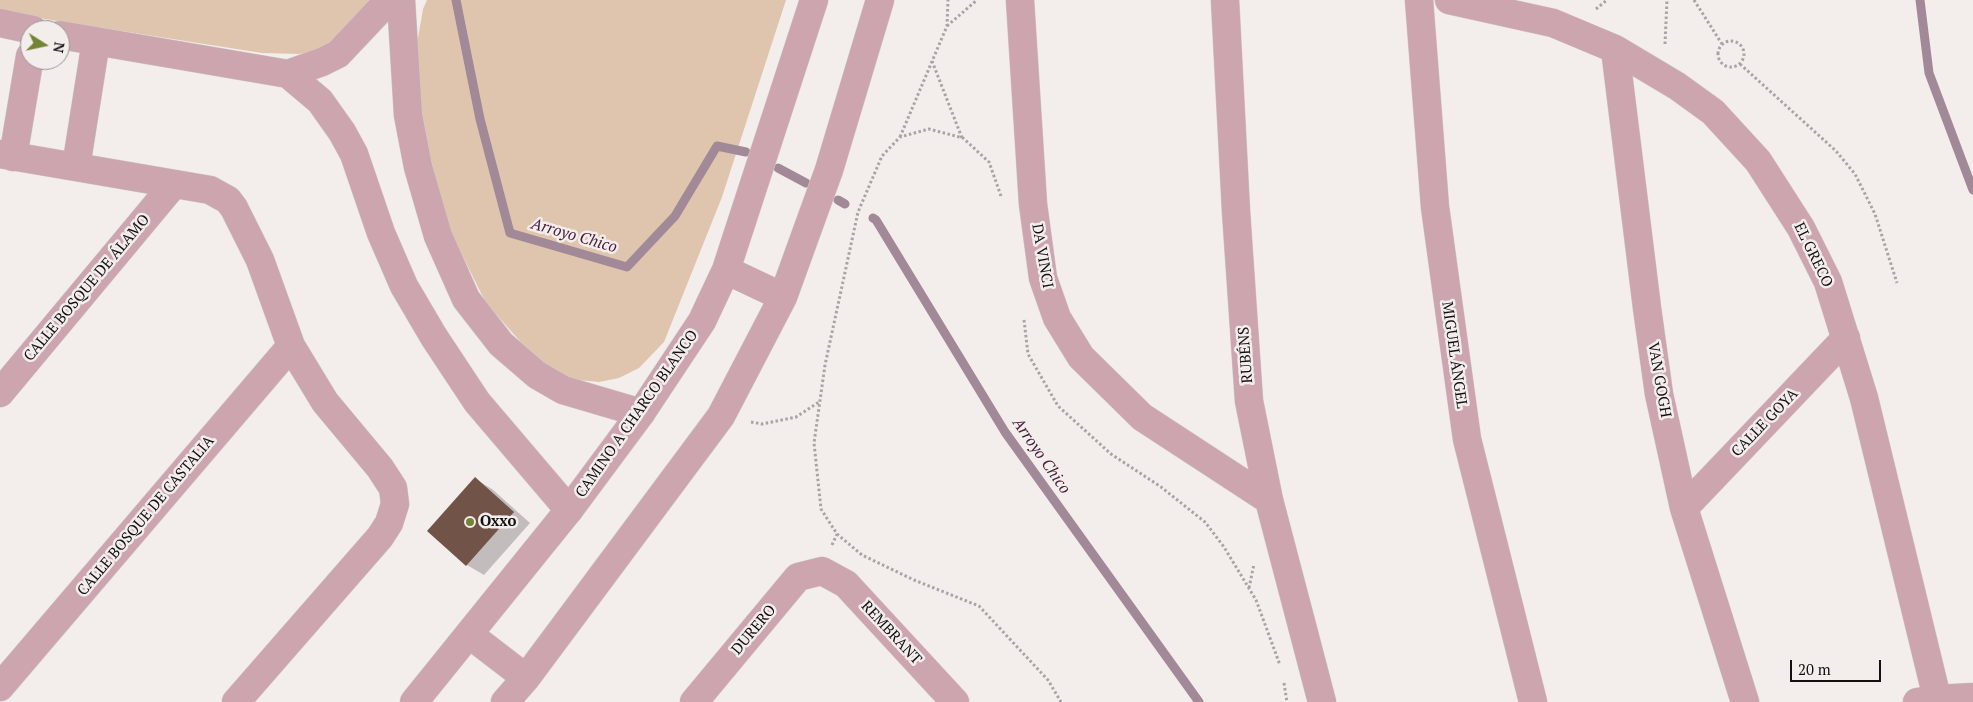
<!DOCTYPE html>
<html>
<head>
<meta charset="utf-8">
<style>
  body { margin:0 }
  #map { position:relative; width:1973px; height:702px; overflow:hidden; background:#f3edec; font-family:"PT Serif",serif }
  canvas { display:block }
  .north { position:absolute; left:20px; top:20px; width:50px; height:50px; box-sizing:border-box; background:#f3edec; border:1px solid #999594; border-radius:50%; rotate:100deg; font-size:14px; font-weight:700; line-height:20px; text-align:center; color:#131111 }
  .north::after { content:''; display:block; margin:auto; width:18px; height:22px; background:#738535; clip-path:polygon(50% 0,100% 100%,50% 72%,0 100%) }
  .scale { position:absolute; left:1790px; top:660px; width:91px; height:22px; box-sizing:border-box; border:2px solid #131111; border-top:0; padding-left:6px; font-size:15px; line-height:18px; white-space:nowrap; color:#131111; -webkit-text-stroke:4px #f3edec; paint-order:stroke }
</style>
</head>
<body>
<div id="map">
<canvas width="1973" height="702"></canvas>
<div class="north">N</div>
<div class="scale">20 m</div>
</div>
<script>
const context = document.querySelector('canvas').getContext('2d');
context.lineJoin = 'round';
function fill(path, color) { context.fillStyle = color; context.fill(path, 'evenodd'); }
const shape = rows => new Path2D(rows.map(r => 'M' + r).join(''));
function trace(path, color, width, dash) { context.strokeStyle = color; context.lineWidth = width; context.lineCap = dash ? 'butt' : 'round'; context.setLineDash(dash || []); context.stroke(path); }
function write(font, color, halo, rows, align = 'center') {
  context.font = font + ' "PT Serif",serif'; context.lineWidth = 5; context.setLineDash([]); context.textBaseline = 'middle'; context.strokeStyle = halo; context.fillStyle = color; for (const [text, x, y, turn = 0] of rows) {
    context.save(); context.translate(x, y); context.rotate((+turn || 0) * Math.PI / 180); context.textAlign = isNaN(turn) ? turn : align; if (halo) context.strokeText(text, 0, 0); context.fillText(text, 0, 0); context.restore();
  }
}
fill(shape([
  [0,0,369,0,366,7,341,39,312,52,299,54,262,53,0,12],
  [427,0,786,0,722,197,664,342,639,368,619,378,599,382,569,379,543,367,486,303,447,225,430,156,418,93,418,38,423,9]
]), '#e0c5ae');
fill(shape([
  [475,479,492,489,530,523,484,575,467,565,429,531]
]), '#0003');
trace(shape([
  [456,0,480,119,510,233,627,267,675,216,717,146,746,152],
  [1920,0,1929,73,1973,190],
  [778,168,806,183],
  [838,200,845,204],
  [873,218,876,220,1005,432,1199,702]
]), '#a28997', 9);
fill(shape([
  [475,477,514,512,466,566,427,531]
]), '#715347');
const minor = shape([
  [401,0,408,115,418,167,438,236,466,299,501,344,537,375,563,390,641,413],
  [1020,0,1033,204,1043,278,1057,318,1081,357,1142,417,1269,500],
  [1225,0,1236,211,1249,401,1269,500,1322,702],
  [1419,0,1435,207,1467,439,1533,702],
  [1449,0,1553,23,1615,49,1677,86,1713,112,1758,161,1801,228,1828,282,1864,398,1938,702],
  [0,23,33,30],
  [60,35,288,74,322,62,338,54,389,0],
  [1615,49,1647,308,1659,394,1684,508,1745,702],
  [288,74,320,101,342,132,354,154,381,233,404,286,434,337,477,402,569,510],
  [0,154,210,190,228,200,234,208,260,260,291,346,325,402,380,468,393,488,395,504,389,523,380,537,236,702],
  [13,157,30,56],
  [76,167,96,41],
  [0,393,174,184],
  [1684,508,1846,338],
  [0,687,291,346],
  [694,702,798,577,822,571,846,584,955,702]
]);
const tertiary = shape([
  [726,270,783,297],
  [470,635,526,678],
  [414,702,569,510,641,413,702,321,726,270,814,0],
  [505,702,526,678,721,416,783,297,829,170,880,0],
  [1917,702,1937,699,1973,697]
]);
trace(minor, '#cfcac9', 29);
trace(tertiary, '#cfcac9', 29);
trace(shape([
  [1694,0,1722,44],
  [1596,9,1607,0],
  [947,26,977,0],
  '1718 54a13 13 0 1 1 26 0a13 13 0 1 1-26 0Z',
  [1665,44,1667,0],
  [932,61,962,138],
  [1740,64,1836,151,1855,174,1875,214,1897,283],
  [900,137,947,26,948,0],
  [1001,196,989,162,963,138,929,129,900,137,882,156,858,212,825,365,814,443,821,509,837,534,862,555,914,580,979,606,1048,680,1061,702],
  [1024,320,1028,354,1058,406,1111,454,1161,487,1205,522,1224,547,1256,600,1280,665],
  [751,422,762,424,796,417,819,402],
  [832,545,837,534],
  [1249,588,1254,564],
  [1284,683,1287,702]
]), '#a9a4a3', 3, [2.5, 2.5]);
trace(minor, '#cca5ae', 28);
trace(tertiary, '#cca5ae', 28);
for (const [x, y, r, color] of [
  [470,522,5,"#738535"]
]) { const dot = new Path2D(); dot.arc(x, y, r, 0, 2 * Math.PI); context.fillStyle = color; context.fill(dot); trace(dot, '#f3edec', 2); }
write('15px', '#131111', '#f3edec', [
  ["EL GRECO",1813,255,64],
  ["DA VINCI",1042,256,80],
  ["CALLE BOSQUE DE ÁLAMO",87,288,-50],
  ["RUBÉNS",1246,355,-94],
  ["MIGUEL ÁNGEL",1454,355,82],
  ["VAN GOGH",1659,380,80],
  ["CAMINO A CHARCO BLANCO",637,414,-55],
  ["CALLE GOYA",1765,423,-46],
  ["CALLE BOSQUE DE CASTALIA",146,516,-50],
  ["DURERO",754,630,-50],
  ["REMBRANT",891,633,47]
]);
write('bold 15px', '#131111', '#f3edec', [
  ["Oxxo",480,522]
], 'left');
write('italic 16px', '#471d38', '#f3edec', [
  ["Arroyo Chico",574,236,16],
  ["Arroyo Chico",1041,456,55]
]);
</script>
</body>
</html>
